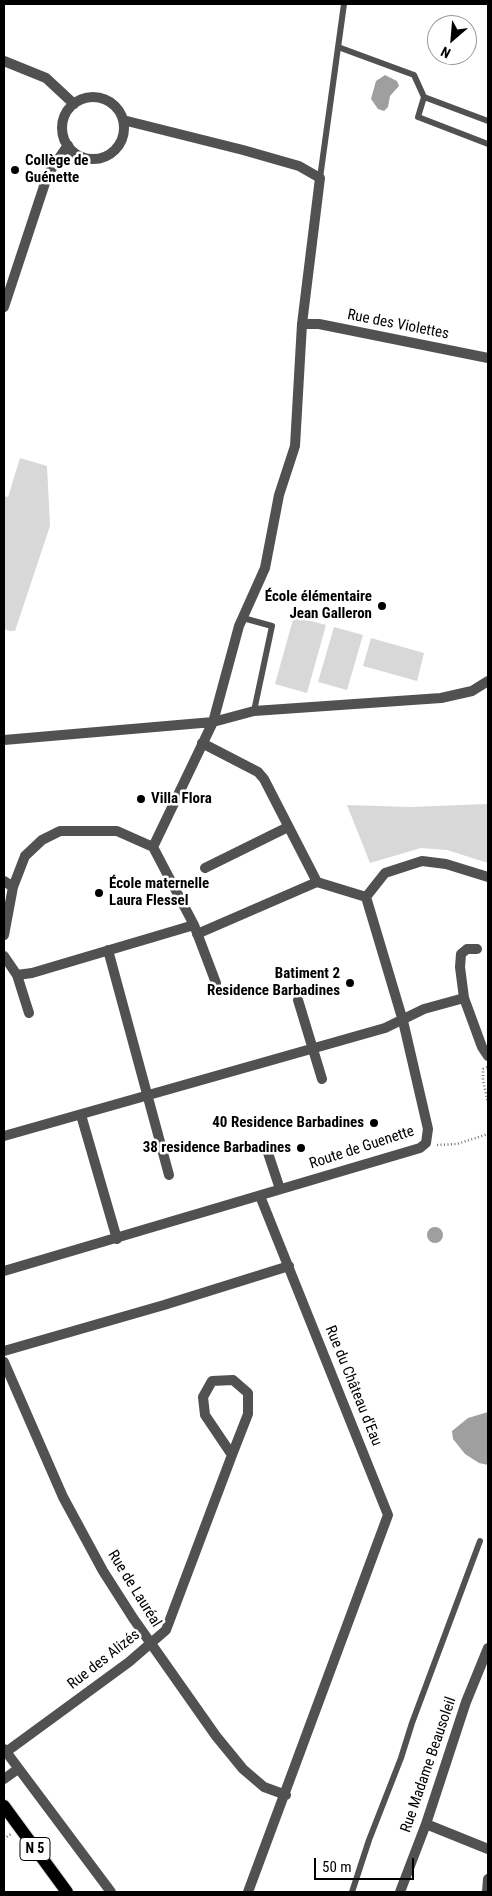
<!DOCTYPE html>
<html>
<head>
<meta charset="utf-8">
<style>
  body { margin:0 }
  #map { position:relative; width:492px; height:1896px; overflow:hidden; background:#fff; font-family:"Roboto Condensed",sans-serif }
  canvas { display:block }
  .frame { position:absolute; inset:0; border:5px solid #000; pointer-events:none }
  .north { position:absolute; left:427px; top:15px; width:50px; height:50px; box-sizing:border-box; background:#fff; border:1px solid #999; border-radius:50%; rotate:207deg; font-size:14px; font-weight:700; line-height:20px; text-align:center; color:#000 }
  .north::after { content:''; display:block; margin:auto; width:18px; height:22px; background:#000; clip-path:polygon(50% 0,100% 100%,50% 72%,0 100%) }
  .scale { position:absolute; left:314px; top:1858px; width:100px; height:22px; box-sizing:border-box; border:2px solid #000; border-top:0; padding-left:6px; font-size:15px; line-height:18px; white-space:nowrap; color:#000; -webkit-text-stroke:4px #fff; paint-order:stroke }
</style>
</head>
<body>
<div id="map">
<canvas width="492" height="1896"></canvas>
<div class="frame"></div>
<div class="north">N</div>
<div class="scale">50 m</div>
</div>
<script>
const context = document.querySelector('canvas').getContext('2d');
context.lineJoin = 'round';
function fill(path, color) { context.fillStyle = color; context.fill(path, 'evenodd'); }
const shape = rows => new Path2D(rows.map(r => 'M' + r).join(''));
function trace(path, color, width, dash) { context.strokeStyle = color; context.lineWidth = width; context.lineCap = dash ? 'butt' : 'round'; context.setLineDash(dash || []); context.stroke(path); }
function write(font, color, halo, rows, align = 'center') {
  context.font = font + ' "Roboto Condensed",sans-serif'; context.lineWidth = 5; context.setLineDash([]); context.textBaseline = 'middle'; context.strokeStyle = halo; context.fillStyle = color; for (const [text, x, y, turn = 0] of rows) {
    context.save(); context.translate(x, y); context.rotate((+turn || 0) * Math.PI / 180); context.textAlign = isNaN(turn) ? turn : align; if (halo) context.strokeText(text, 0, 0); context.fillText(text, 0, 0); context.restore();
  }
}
fill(shape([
  [20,458,47,466,50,526,15,631,10,631,4,629,4,496,8,497],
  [294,616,326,625,307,693,275,684],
  [334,627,363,635,347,690,318,682],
  [371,638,424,653,417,681,363,666],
  [488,804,488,863,447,850,421,848,370,863,347,805,410,807]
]), '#d8d8d8');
fill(shape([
  [385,75,397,81,399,86,390,96,388,107,384,111,378,109,371,99,376,81],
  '427 1235a8 8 0 1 1 16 0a8 8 0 1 1-16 0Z',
  [488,1412,488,1465,479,1463,465,1454,453,1439,452,1431,468,1418]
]), '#9f9f9f');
const primary = shape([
  [4,1806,67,1892]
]);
trace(primary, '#dbdbdb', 14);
trace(shape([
  [487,1067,483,1069,483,1080,488,1103],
  [437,1145,457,1144,488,1134],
  [4,1839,11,1834]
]), '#737373', 2.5, [1, 2.5]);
trace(shape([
  [338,47,414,75,424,97,418,117,488,144],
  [424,97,488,121],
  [320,178,344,4],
  [243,618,272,626,254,711],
  [352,1892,369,1840,401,1758,412,1723,480,1541]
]), '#515151', 6);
trace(shape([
  [4,61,46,78,74,104],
  '62 128a31 31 0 1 1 62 0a31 31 0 1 1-62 0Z',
  [123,120,243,150,299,166,320,178,302,324,295,446,279,495,265,568,239,626,213,722,153,847],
  [4,307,48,174,68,145],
  [302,324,319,324,488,358],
  [4,740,213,722,254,711,441,698,472,691,488,681],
  [202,743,258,772,264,779,317,882],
  [205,868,288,827],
  [4,881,13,887],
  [366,897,385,873,422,861,446,864,488,877],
  [4,935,13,887,25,856,42,840,60,831,117,831,153,847,194,925,216,983],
  [477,949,467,949,461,954,460,967,464,998,482,1047,488,1056],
  [108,950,169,1175],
  [4,956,17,975,29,1013],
  [17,975,32,973,194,925],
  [298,1000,322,1079],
  [81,1115,117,1239],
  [4,1136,385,1028,424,1009,464,998],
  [265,1144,280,1189],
  [4,1271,420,1148,426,1143,428,1129,403,1021,366,897,317,882,197,934],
  [4,1351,164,1305,289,1266],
  [4,1362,63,1497,103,1571,133,1618,216,1736,243,1769,264,1787,286,1795],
  [4,1749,111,1892],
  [6,1752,129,1662,166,1630,232,1455,248,1414,248,1393,233,1380,212,1381,203,1397,205,1415,232,1455],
  [4,1779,18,1769],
  [426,1824,488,1849],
  [248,1892,388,1515,260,1196],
  [400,1892,426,1824,466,1702,488,1648],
  [487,1892,488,1879]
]), '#515151', 10);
trace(primary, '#000', 12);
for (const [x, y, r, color] of [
  [15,170,5,"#000"],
  [382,606,5,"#000"],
  [141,799,5,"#000"],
  [99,893,5,"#000"],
  [350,983,5,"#000"],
  [374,1123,5,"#000"],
  [301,1148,5,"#000"]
]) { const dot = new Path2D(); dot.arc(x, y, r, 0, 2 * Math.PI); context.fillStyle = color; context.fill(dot); trace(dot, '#fff', 2); }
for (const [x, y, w] of [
  [35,1849,30]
]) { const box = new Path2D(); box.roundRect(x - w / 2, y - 11.5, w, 23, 4); context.fillStyle = '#fff'; context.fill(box); trace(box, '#000', 1); }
write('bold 14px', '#000', null, [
  ["N 5",35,1849]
]);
write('bold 15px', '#000', '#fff', [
  ["Collège de",25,161,"left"],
  ["Guénette",25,178,"left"],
  ["École élémentaire",372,597],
  ["Jean Galleron",372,614],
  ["Villa Flora",151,799,"left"],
  ["École maternelle",109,884,"left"],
  ["Laura Flessel",109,901,"left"],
  ["Batiment 2",340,974],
  ["Residence Barbadines",340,991],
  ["40 Residence Barbadines",364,1123],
  ["38 residence Barbadines",291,1148]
], 'right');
write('15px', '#000', '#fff', [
  ["Rue des Violettes",398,325,11],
  ["Route de Guenette",362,1148,-18],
  ["Rue du Château d'Eau",353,1386,68],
  ["Rue de Lauréal",134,1589,58],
  ["Rue des Alizés",104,1660,-38],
  ["Rue Madame Beausoleil",429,1765,-71]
]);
</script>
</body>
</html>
